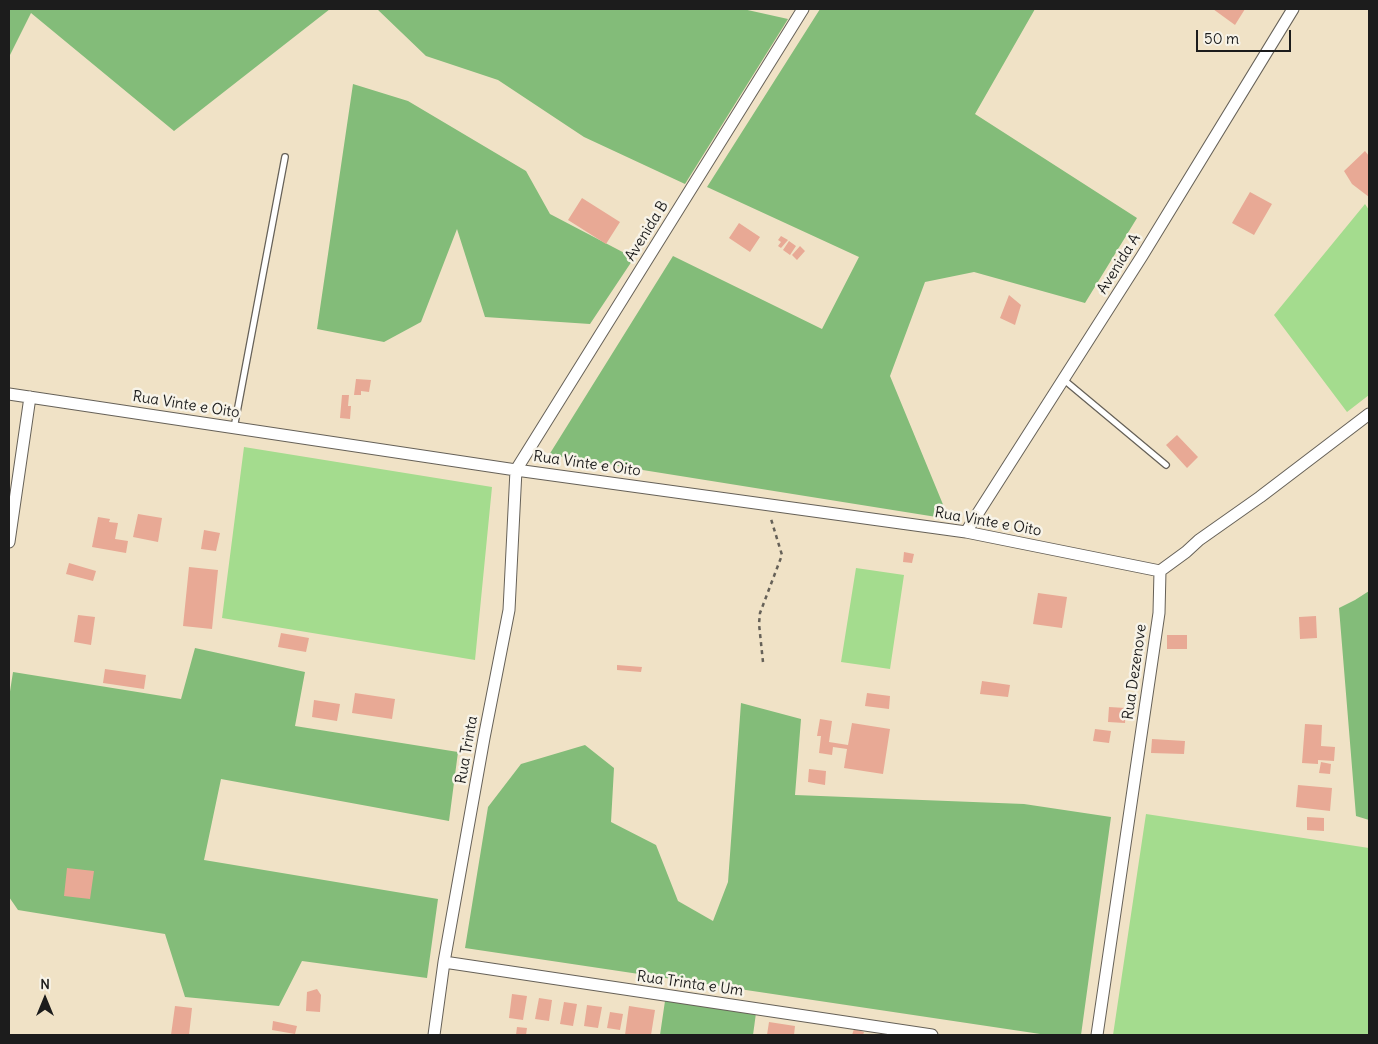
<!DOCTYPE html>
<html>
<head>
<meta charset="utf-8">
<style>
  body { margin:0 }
  #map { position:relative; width:1378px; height:1044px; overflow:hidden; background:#f0e2c6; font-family:Delius,sans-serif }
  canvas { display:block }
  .frame { position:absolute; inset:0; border:10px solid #1c1c1c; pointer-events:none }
  .north { position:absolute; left:20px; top:974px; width:50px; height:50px; -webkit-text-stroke:4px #f7f3e8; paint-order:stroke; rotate:0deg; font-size:14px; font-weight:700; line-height:20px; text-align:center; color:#1c1c1c }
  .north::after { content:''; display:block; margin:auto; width:18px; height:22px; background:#1c1c1c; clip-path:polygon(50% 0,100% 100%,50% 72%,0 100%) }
  .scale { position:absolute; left:1196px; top:30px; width:95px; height:22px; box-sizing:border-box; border:2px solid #1c1c1c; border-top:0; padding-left:6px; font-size:15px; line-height:18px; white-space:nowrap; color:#1c1c1c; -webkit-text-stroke:4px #f7f3e8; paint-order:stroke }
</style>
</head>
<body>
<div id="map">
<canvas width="1378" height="1044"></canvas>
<div class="frame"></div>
<div class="north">N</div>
<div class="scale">50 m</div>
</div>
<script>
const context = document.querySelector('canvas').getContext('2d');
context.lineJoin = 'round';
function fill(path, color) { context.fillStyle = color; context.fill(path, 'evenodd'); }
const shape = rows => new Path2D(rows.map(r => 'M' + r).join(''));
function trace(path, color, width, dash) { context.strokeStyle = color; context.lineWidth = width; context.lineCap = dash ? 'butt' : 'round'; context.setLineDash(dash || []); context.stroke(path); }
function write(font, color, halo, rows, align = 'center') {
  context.font = font + ' Delius,sans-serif'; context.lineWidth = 5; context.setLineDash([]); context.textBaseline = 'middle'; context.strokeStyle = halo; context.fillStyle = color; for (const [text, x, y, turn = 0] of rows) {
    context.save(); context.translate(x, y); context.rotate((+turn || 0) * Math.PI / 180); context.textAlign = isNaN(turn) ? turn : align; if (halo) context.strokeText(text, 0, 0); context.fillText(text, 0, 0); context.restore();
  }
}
fill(shape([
  [1365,204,1369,210,1369,395,1347,412,1274,315],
  [244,447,492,487,475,660,222,618],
  [856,568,904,575,890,669,841,662],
  [1146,814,1369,848,1369,1035,1113,1035]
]), '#a4dc8e');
fill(shape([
  [9,9,330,9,174,131,31,13,9,57],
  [377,9,743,9,788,19,685,184,584,137,498,80,426,56],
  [820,9,1035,9,975,114,1137,218,1085,303,974,272,925,282,890,376,949,519,549,455,673,256,822,329,859,257,707,187],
  [353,84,408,101,526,171,550,214,634,258,590,324,485,317,457,229,421,322,384,342,317,329],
  [1369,591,1369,820,1356,816,1339,608,1355,600],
  [195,648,305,672,295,726,458,752,449,821,221,779,204,860,438,899,427,978,302,961,279,1006,185,997,165,934,18,910,9,897,9,698,13,672,181,699],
  [741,703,801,719,795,795,1024,804,1111,817,1081,1035,1047,1035,465,948,488,807,521,764,585,745,614,768,611,822,656,845,678,901,713,921,728,882],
  [665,1001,756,1013,753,1035,660,1035]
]), '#83bc79');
fill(shape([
  [1213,9,1245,9,1235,25],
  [1365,151,1369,156,1369,197,1352,184,1344,171],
  [1250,192,1272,204,1254,235,1232,223],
  [582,198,620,222,606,244,568,220],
  [739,223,760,237,750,252,729,238],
  [781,236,788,240,781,248,778,246,781,242,778,240],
  [789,241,796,246,790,255,783,250],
  [800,246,805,251,797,260,792,255],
  [1009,295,1021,305,1015,325,1000,318],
  [356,379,371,380,369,392,361,391,361,395,354,395],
  [342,395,349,395,348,406,351,406,350,419,340,418],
  [1177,435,1198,457,1187,468,1166,445],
  [138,514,162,518,158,542,133,537],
  [98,517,110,519,109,522,118,523,115,539,128,541,126,553,92,547],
  [204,530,220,533,216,551,201,549],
  [904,552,914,554,912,563,903,562],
  [69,563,96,571,93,581,66,574],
  [189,567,218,570,212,629,183,626],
  [1038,593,1067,597,1062,628,1033,624],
  [78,615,95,617,91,645,74,642],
  [1316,616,1317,638,1300,639,1299,617],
  [281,633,309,638,306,652,278,647],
  [1167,635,1187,635,1187,649,1167,649],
  [617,665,642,667,641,672,617,670],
  [105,669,146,675,144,689,103,683],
  [982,681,1010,685,1008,697,980,694],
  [355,693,395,699,392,719,352,713],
  [867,693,890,696,889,709,865,706],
  [314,700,340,704,337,721,312,717],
  [1109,707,1126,708,1125,723,1108,722],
  [820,719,832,721,829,742,848,745,852,723,890,729,883,774,844,768,847,749,833,747,832,755,819,753,821,736,817,736],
  [1305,724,1322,725,1321,746,1335,747,1334,761,1318,760,1318,764,1302,763],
  [1095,729,1111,731,1109,743,1093,741],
  [1152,739,1185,741,1184,754,1151,753],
  [1321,762,1331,764,1330,774,1319,773],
  [809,769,826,771,825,785,808,782],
  [1298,785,1332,788,1330,811,1296,807],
  [1307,817,1324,818,1324,831,1307,830],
  [67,868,94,871,90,899,64,896],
  [317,989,321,995,320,1012,306,1011,307,992],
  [512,994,527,996,523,1020,509,1018],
  [539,998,552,1000,549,1021,535,1019],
  [564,1002,577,1004,573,1026,560,1024],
  [587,1005,602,1007,598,1028,584,1026],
  [175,1006,192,1008,189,1035,171,1035],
  [629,1006,655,1010,651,1035,625,1035],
  [610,1012,623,1014,620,1030,607,1028],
  [273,1021,297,1026,295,1034,272,1030],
  [769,1022,795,1026,794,1035,767,1035],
  [517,1027,527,1028,526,1035,516,1035],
  [854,1029,864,1032,863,1035,852,1035]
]), '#e8a995');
const lane = shape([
  [1063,379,1166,465],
  [234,428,285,157]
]);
const street = shape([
  [9,394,516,470,966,532,1160,571],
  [966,532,1142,256,1293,9],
  [9,542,30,397],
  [444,962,932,1035],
  [434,1035,444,962,484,738,509,610,516,470,803,9],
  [1097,1035,1159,613,1160,571,1186,552,1199,540,1260,497,1369,414]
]);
trace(lane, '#666158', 8);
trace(street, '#666158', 13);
trace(shape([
  [763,662,759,624,760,613,782,555,771,519,772,517]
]), '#666158', 2.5, [4, 4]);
trace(lane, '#fff', 5.5);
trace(street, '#fff', 11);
write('15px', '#1c1c1c', '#f7f3e8', [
  ["Avenida B",647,231,-58],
  ["Avenida A",1119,264,-58],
  ["Rua Vinte e Oito",186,405,9],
  ["Rua Vinte e Oito",587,464,8],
  ["Rua Vinte e Oito",988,522,10],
  ["Rua Dezenove",1135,672,-82],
  ["Rua Trinta",467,750,-80],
  ["Rua Trinta e Um",690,984,8]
]);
</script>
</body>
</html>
